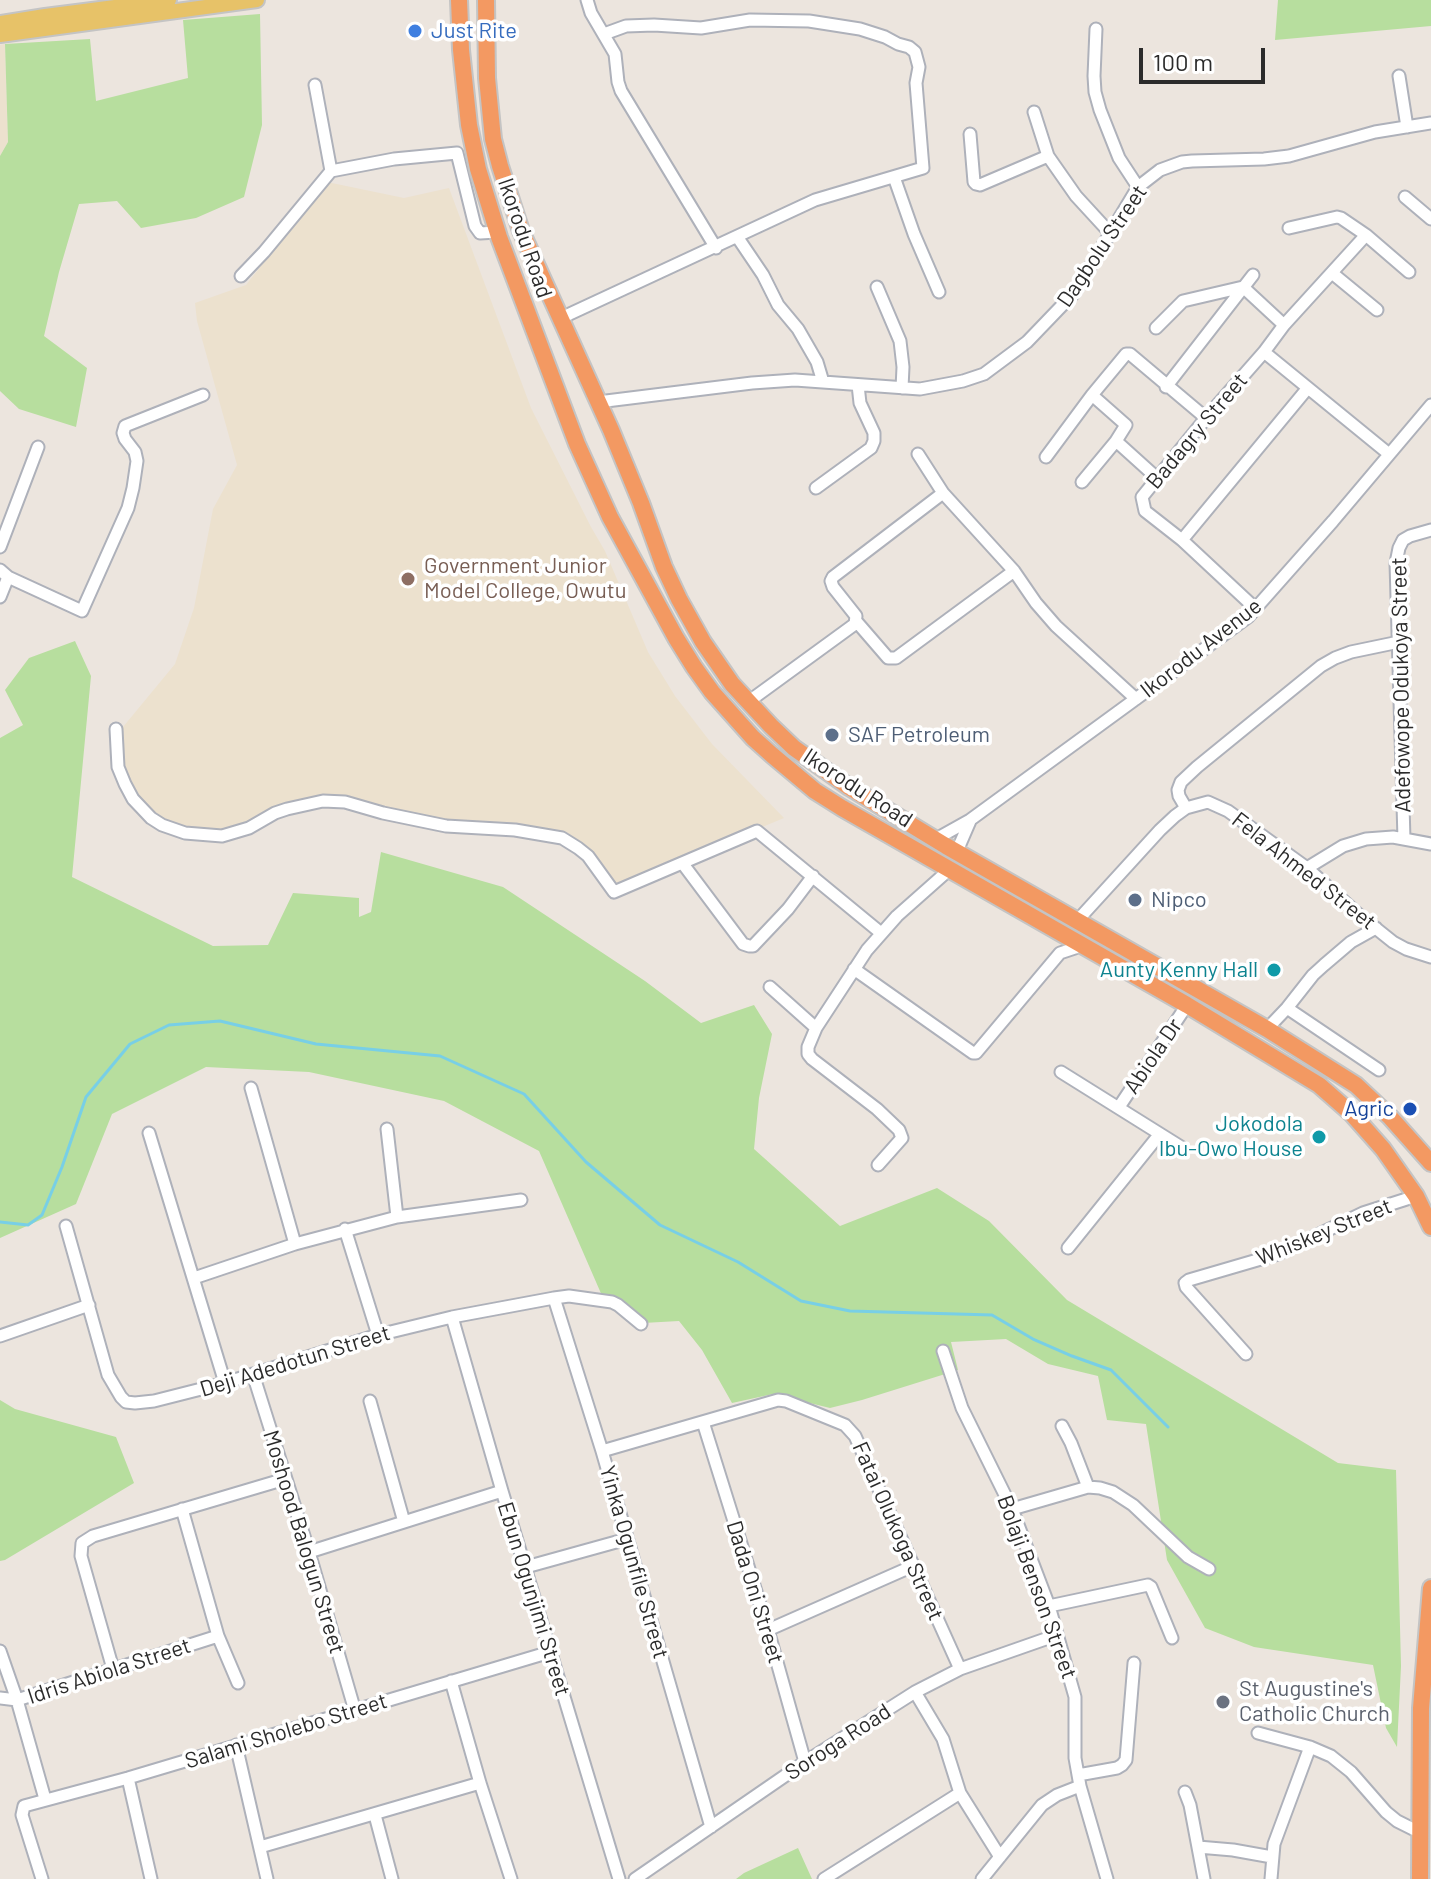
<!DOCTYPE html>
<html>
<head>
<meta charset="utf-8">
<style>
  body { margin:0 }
  #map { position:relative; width:1431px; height:1879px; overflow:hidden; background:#ece5de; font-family:Barlow,sans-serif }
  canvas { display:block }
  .scale { position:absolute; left:1139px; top:48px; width:126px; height:36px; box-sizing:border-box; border:4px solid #2b2b2b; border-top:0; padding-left:10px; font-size:24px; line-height:28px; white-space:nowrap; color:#2b2b2b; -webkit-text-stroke:6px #fff; paint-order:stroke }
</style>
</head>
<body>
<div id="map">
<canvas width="1431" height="1879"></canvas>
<div class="scale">100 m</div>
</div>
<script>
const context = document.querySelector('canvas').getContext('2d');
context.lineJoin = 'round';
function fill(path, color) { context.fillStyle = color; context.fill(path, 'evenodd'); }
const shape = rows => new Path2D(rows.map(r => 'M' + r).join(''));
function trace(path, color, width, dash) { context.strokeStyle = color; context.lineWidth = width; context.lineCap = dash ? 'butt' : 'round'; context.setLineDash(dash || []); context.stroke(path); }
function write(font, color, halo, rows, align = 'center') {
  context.font = font + ' Barlow,sans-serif'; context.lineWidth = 7; context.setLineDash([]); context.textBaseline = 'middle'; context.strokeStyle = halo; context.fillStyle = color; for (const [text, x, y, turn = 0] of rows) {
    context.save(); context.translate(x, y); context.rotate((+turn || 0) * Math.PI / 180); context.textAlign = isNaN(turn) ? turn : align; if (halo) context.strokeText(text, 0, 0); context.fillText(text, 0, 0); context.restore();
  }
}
fill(shape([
  [5,44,8,142,0,156,0,45],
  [327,182,404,198,449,188,531,408,591,527,605,551,648,652,675,696,712,744,784,818,613,889,579,843,455,823,327,798,243,827,220,832,196,832,159,819,144,806,132,789,124,768,121,745,123,727,175,664,194,608,213,509,237,465,197,321,195,303,246,285]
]), '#ece1ce');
fill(shape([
  [1278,0,1431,0,1431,26,1275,40],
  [260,14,262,125,244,197,196,218,141,228,117,201,79,204,59,272,44,336,87,368,76,427,19,409,0,391,0,156,8,142,5,44,90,39,96,101,188,78,183,20],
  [75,641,91,676,72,877,213,946,268,945,293,893,359,898,359,917,371,912,381,852,503,887,645,981,701,1023,754,1005,772,1034,759,1098,754,1149,840,1226,937,1188,989,1221,1067,1300,1338,1463,1396,1470,1401,1666,1397,1747,1386,1728,1373,1665,1254,1647,1205,1628,1167,1560,1146,1424,1107,1420,1098,1376,1048,1364,1006,1339,951,1342,958,1370,862,1400,830,1408,773,1394,732,1403,702,1350,679,1321,643,1323,603,1298,539,1151,444,1101,309,1072,206,1067,112,1114,76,1204,0,1238,0,738,23,725,5,690,29,658],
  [0,1400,15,1409,116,1437,134,1483,5,1560,0,1561],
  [798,1848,812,1879,736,1879,744,1873]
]), '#b7de9e');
trace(shape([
  [0,1222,28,1225,42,1215,62,1167,86,1097,130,1044,169,1025,220,1021,316,1044,440,1056,524,1094,586,1162,660,1225,738,1262,801,1301,850,1311,992,1315,1033,1339,1072,1356,1111,1370,1168,1427]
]), '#78cfe6', 3);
const minor = shape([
  [587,0,591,13,615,54,618,82,621,91,716,248],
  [1096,29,1094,76,1095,92,1100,110,1119,158,1138,187],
  [1399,76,1407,127],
  [315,85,331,171,394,159,457,153,475,226,480,233,497,232],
  [1034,112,1048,156,1076,196,1110,233],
  [970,134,974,182,976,184,980,185,1048,156],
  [894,177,914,234,939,292],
  [1405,197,1431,219],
  [1289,228,1337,217,1341,218,1366,235,1409,272],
  [738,238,763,275,778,305,798,329,817,362,823,382],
  [1332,273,1377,310],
  [241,276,264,252,331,171],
  [877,287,900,341,903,367,902,388],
  [561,318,815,200,923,168,916,83,919,67,915,52,909,47,898,44,885,37,860,29,809,21,750,20,701,28,654,25,626,26,604,34],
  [1156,328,1183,301,1243,287,1284,325],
  [1264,352,1389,454],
  [1166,387,1253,275],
  [1092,395,1126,425,1116,441,1157,478],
  [598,402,752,383,795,380,920,389,963,381,984,374,1027,342,1075,292,1138,187,1160,170,1182,162,1192,161,1264,159,1289,156,1375,132,1431,123],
  [918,454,943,493,1014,571,1036,603,1056,626,1136,699],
  [1046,457,1092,395,1126,354,1130,354,1206,418],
  [1082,482,1116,441],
  [816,488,871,448,874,441,874,433,860,403,858,385],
  [1182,540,1307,389],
  [0,547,38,447],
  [0,570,8,577,82,611,128,508,133,488,137,461,135,452,125,439,123,433,125,426,203,395],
  [0,597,8,577],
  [1256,609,1182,540,1145,511,1142,497,1206,418,1264,352,1284,325,1366,235],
  [856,621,888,658,896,658,1014,571],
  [748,702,855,624,856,616,833,587,831,581,833,577,943,493],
  [116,729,118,767,125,784,133,799,151,818,162,825,185,833,222,836,249,828,275,813,287,809,323,801,345,802,383,813,446,826,515,830,562,838,578,848,588,856,614,892,757,831,881,933],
  [1186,808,1179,796,1178,790,1181,782,1197,767,1321,666,1335,658,1351,652,1399,642],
  [936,839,970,820,1248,617,1333,521,1431,405],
  [1404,839,1396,563,1399,548,1403,540,1410,536,1431,530],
  [957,851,970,821],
  [683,864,743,944,749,946,753,946,788,909,813,876],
  [1307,868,1343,846,1366,839,1393,837,1431,844],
  [1077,921,1160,830,1175,816,1186,808,1208,802,1228,811,1307,868,1358,914,1393,942,1406,949,1431,957],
  [854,969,973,1053,976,1053,1060,953,1075,948,1080,943],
  [770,987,816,1028],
  [1287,1008,1379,1070],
  [1267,1029,1287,1008,1313,975,1324,965,1351,942,1376,928],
  [1061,1072,1181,1147],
  [251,1088,295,1244],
  [1119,1107,1187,1005],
  [387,1129,397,1217],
  [149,1133,225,1383],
  [878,1165,902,1138,899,1130,877,1109,812,1059,808,1054,808,1047,816,1028,867,950,897,916,950,869],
  [66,1226,108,1375,121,1397,126,1402,135,1403,154,1401,225,1383,378,1335,452,1317,554,1298,569,1296,612,1302,618,1305,641,1324],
  [345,1229,378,1335],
  [1068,1248,1159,1135],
  [194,1278,295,1244,397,1217,521,1200],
  [554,1298,602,1451,711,1827],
  [452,1317,502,1491,619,1879],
  [0,1336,89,1305],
  [943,1351,962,1408,1012,1509,1049,1606,1075,1697,1075,1758,1080,1786,1107,1879],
  [1246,1354,1186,1287,1185,1283,1189,1280,1278,1254,1363,1213,1416,1196],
  [253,1374,309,1552,355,1711],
  [370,1401,404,1522],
  [703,1422,768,1630,805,1762],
  [1062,1426,1071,1443,1088,1487,1100,1488,1113,1492,1133,1505,1188,1557,1209,1569],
  [602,1451,778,1400,786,1401,845,1425,855,1436,960,1669],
  [182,1509,218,1636,238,1683],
  [1012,1509,1088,1487],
  [309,1552,502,1491],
  [526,1567,627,1539],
  [1049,1606,1148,1585,1151,1587,1172,1638],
  [768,1630,913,1566],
  [0,1651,17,1700,45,1799],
  [113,1669,81,1556,82,1543,93,1536,285,1479],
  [451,1681,480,1783,511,1879],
  [915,1692,943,1739,960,1793,1000,1857],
  [0,1698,17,1700,218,1636],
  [1258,1733,1310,1747,1331,1756,1351,1772,1386,1812,1397,1821,1421,1833],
  [236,1745,267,1879],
  [1078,1775,1117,1768,1122,1765,1126,1760,1134,1663],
  [128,1778,151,1879],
  [1185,1792,1190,1805,1204,1879],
  [375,1815,392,1879],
  [260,1847,480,1783],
  [1198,1847,1233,1850,1272,1857],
  [42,1879,22,1815,24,1806,128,1778,550,1652],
  [635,1879,805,1762,915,1692,960,1669,1057,1635],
  [824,1879,960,1793],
  [982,1879,1042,1805,1057,1795,1080,1786],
  [1271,1879,1274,1844,1310,1747]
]);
const major = shape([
  [0,23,45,16,169,0],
  [0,35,257,0]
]);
const highway = shape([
  [459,0,461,50,469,125,478,169,499,237,577,444,610,517,676,638,694,667,712,692,753,738,772,755,815,791,842,808,1187,1005,1319,1085,1352,1114,1383,1149,1416,1196,1431,1227],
  [486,0,487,78,493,139,500,166,521,231,611,430,641,503,664,567,679,599,703,642,732,684,771,726,794,748,849,787,946,846,1267,1029,1356,1085,1390,1117,1431,1163],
  [1420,1879,1421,1708,1431,1588]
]);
trace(minor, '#aeb1ba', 15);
trace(major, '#c4c4c4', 18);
trace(highway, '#c4c4c4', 20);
trace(minor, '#fff', 11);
trace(major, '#e7c268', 14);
trace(highway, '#f39962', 16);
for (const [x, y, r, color] of [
  [415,31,8,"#3f7fe0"],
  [408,579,8,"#8d6e63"],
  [832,735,8,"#5c6f8a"],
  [1135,900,8,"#5c6f8a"],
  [1274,970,8,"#0f9aa8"],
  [1410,1109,8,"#1a4fb4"],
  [1319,1137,8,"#0f9aa8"],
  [1223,1702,8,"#6b7280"]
]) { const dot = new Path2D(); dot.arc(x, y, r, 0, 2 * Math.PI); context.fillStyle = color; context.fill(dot); trace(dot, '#fff', 3); }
write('22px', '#366cbe', '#fff', [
  ["Just Rite",431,31]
], 'left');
write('22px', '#2b2b2b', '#fff', [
  ["Ikorodu Road",525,238,71],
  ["Dagbolu Street",1102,246,-56],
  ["Badagry Street",1197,431,-50],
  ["Ikorodu Avenue",1201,648,-38],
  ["Adefowope Odukoya Street",1401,685,-91],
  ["Ikorodu Road",858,788,33],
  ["Fela Ahmed Street",1304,871,38],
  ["Abiola Dr",1153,1056,-56],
  ["Whiskey Street",1324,1232,-22],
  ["Deji Adedotun Street",295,1361,-17],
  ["Fatai Olukoga Street",898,1531,66],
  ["Moshood Balogun Street",304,1542,73],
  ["Yinka Ogunfile Street",634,1562,74],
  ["Bolaji Benson Street",1037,1587,70],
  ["Dada Oni Street",755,1592,73],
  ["Ebun Ogunjimi Street",534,1599,73],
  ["Idris Abiola Street",109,1671,-18],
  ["Salami Sholebo Street",286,1731,-17],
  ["Soroga Road",838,1742,-33]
]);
write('22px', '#785e54', '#fff', [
  ["Government Junior",424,566],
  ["Model College, Owutu",424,591]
], 'left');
write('22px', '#4e5e75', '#fff', [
  ["SAF Petroleum",848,735],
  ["Nipco",1151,900]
], 'left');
write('22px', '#0d838f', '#fff', [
  ["Aunty Kenny Hall",1258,970],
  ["Jokodola",1303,1124],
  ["Ibu-Owo House",1303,1149]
], 'right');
write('22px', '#164399', '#fff', [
  ["Agric",1394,1109]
], 'right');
write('22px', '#5b616d', '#fff', [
  ["St Augustine's",1239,1689],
  ["Catholic Church",1239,1714]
], 'left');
</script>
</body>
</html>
